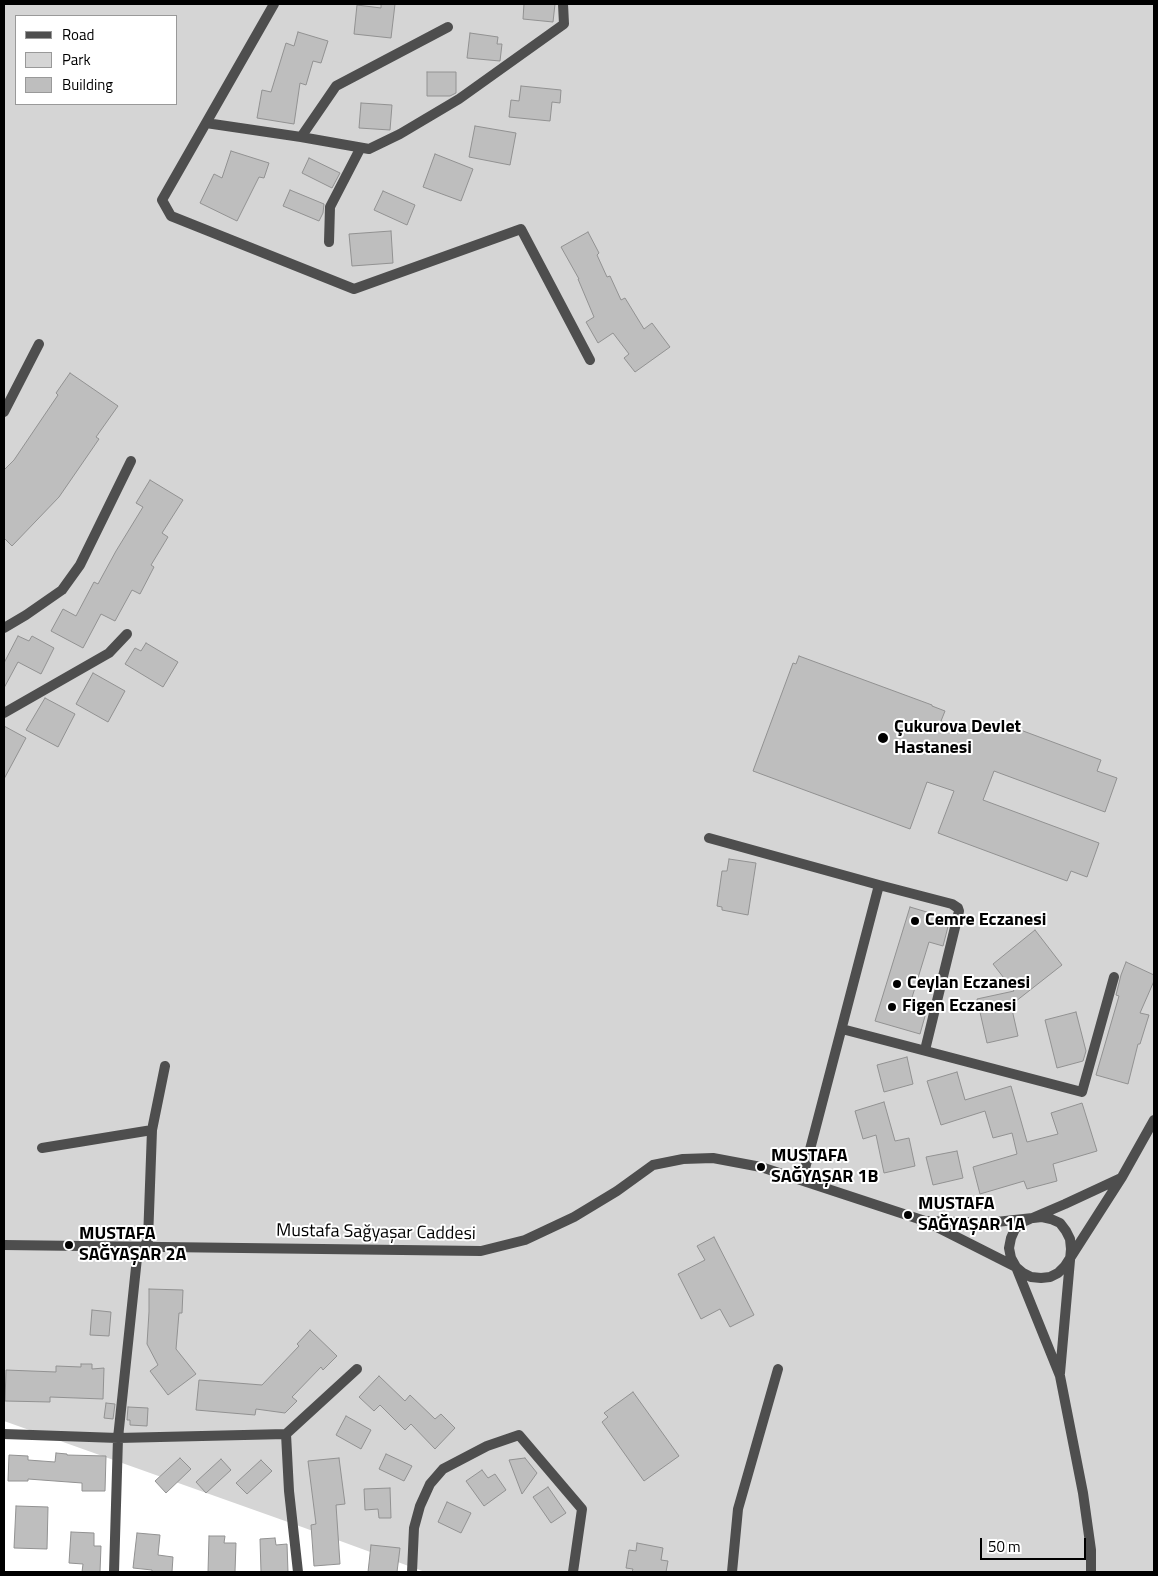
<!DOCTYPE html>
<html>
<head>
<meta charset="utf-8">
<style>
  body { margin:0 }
  #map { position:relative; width:1158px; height:1576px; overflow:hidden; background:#fff; font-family:"Titillium Web",sans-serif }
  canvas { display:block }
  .frame { position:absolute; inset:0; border:5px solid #000; pointer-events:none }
  .legend { position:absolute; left:15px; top:15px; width:162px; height:90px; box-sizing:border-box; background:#fff; border:1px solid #999; margin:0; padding:6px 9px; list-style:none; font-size:15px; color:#000 }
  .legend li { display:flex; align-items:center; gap:10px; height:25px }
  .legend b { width:25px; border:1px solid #999 }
  .scale { position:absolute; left:980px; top:1538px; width:106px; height:22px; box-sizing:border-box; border:2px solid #000; border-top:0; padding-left:6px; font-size:15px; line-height:18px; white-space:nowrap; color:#000; -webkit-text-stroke:4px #fff; paint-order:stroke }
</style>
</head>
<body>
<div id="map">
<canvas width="1158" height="1576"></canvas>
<div class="frame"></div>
<ul class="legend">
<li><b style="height:6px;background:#4e4e4e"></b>Road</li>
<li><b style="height:14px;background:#d5d5d5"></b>Park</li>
<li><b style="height:14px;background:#bebebe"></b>Building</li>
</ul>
<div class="scale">50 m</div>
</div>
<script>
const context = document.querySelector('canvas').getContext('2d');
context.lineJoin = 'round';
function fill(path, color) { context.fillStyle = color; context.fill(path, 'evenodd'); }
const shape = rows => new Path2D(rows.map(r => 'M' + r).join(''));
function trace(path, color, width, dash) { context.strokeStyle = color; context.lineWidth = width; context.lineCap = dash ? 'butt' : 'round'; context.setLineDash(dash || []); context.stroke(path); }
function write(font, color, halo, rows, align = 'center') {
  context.font = font + ' "Titillium Web",sans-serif'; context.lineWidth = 4; context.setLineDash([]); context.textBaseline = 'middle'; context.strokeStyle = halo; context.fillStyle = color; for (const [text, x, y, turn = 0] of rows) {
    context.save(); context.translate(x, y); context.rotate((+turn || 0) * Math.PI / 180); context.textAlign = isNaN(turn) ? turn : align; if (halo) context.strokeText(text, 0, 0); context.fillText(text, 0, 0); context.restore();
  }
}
fill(shape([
  [4,4,1154,4,1154,1572,425,1572,302,1527,4,1421],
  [16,16,176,16,176,104,16,104]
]), '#d5d5d5');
const building = shape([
  [381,4,395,4,391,38,354,34,357,5,381,8,381,4],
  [524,4,555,4,553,22,523,19,524,4],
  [298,32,328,41,321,63,313,61,306,85,300,83,294,124,257,118,262,90,271,92,286,43,294,46,298,32],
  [470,33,498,37,497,44,502,44,500,61,467,58,470,33],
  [427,72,456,72,456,93,450,96,427,96,427,72],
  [521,86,561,90,560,103,552,102,550,121,509,117,511,100,519,101,521,86],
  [361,103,392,105,390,130,359,128,361,103],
  [475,126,516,133,510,165,469,157,475,126],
  [231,151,269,163,264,178,259,177,237,221,200,203,214,174,222,178,231,151],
  [435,154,473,169,461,201,423,187,435,154],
  [309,158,340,173,332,188,302,173,309,158],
  [290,190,324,204,323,213,319,221,283,206,290,190],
  [383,191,415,205,407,225,374,210,383,191],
  [391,231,393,263,352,266,349,234,391,231],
  [588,232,599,253,597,255,607,277,610,276,621,300,625,298,644,329,652,323,670,347,635,372,624,358,629,354,613,333,598,343,586,322,594,317,578,279,579,279,561,247,588,232],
  [70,373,118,406,96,437,99,439,59,497,12,546,4,538,4,470,14,460,37,426,58,395,56,393,70,373],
  [150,480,183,500,162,533,168,537,151,565,154,567,140,594,132,590,115,621,101,614,83,648,51,631,63,609,76,616,94,582,98,584,116,551,143,507,136,503,150,480],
  [18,636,29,641,32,636,54,648,41,674,18,662,4,688,4,663,18,636],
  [146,643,178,662,163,687,125,664,135,648,141,651,146,643],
  [799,656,932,705,932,706,945,711,941,721,970,731,973,725,995,733,999,722,1101,760,1097,771,1117,778,1105,812,994,771,983,800,1099,843,1087,877,1071,871,1067,881,938,833,954,791,927,782,910,829,753,771,793,663,796,664,799,656],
  [93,673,125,691,108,722,76,704,93,673],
  [45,698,75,714,58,747,26,730,45,698],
  [4,726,26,738,4,779,4,726],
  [729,859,756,863,748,915,722,910,722,907,717,906,722,871,727,871,729,859],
  [910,907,950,919,943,946,929,942,910,1004,927,1009,920,1034,875,1021,910,907],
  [1035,930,1062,965,1011,1005,1018,1036,987,1043,977,999,1014,991,993,964,1035,930],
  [1126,962,1154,975,1154,981,1140,1013,1149,1015,1140,1044,1138,1044,1128,1084,1096,1075,1119,996,1116,995,1121,975,1126,962],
  [1076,1012,1086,1051,1083,1061,1057,1068,1045,1020,1076,1012],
  [907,1057,913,1084,884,1092,877,1065,907,1057],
  [957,1072,965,1100,1011,1086,1027,1142,1058,1134,1051,1113,1082,1103,1097,1151,1053,1164,1057,1181,1027,1189,1024,1181,980,1194,973,1167,1017,1154,1012,1133,993,1138,985,1111,941,1125,927,1081,957,1072],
  [884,1102,895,1141,909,1138,915,1166,884,1173,876,1135,863,1139,855,1111,884,1102],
  [957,1151,963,1178,933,1185,926,1157,957,1151],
  [714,1237,754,1315,730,1327,720,1309,701,1319,678,1274,705,1260,697,1246,714,1237],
  [149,1289,183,1290,182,1313,179,1313,176,1349,196,1374,168,1395,150,1371,158,1365,147,1344,149,1312,149,1289],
  [92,1310,111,1312,109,1336,90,1335,92,1310],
  [310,1330,337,1356,323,1370,321,1367,292,1397,297,1401,285,1413,256,1409,255,1415,196,1410,199,1380,262,1385,299,1346,297,1344,310,1330],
  [81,1364,92,1364,92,1369,104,1368,103,1399,50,1397,50,1402,5,1401,6,1370,56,1372,56,1366,81,1367,81,1364],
  [379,1376,405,1401,410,1395,435,1419,441,1414,455,1428,435,1449,411,1424,405,1430,380,1405,374,1411,359,1397,379,1376],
  [633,1392,679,1456,644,1481,602,1422,608,1417,604,1413,633,1392],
  [106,1403,115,1404,113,1419,104,1418,106,1403],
  [128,1407,148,1408,147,1426,130,1425,130,1420,127,1420,128,1407],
  [346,1416,371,1430,361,1449,336,1435,346,1416],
  [56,1453,67,1454,67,1455,106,1456,105,1491,82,1491,82,1483,28,1479,28,1481,8,1481,9,1455,28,1456,28,1460,55,1462,56,1453],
  [386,1454,412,1466,404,1481,379,1469,386,1454],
  [180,1458,191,1469,166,1493,155,1481,180,1458],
  [339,1458,345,1504,336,1505,340,1564,314,1566,311,1525,316,1524,308,1461,339,1458],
  [525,1458,537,1473,522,1494,509,1460,525,1458],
  [221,1459,231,1470,206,1493,196,1482,221,1459],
  [261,1460,272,1471,247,1494,236,1483,261,1460],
  [482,1470,488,1478,495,1474,506,1490,484,1506,466,1481,482,1470],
  [548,1487,566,1513,551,1523,533,1497,548,1487],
  [390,1488,391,1518,379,1518,378,1509,365,1510,364,1489,390,1488],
  [447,1502,471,1513,461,1533,438,1522,447,1502],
  [16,1506,48,1507,47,1549,14,1548,16,1506],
  [71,1532,94,1533,94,1546,101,1546,100,1572,82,1572,83,1564,69,1563,71,1532],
  [137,1533,160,1535,158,1555,173,1557,172,1572,152,1572,152,1570,133,1568,137,1533],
  [209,1536,225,1536,224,1543,236,1543,235,1572,208,1572,209,1536],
  [275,1538,276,1545,287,1544,288,1572,261,1572,260,1539,275,1538],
  [637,1543,663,1548,661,1560,668,1561,666,1572,632,1572,633,1569,626,1568,629,1550,636,1551,637,1543],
  [371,1545,400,1548,397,1572,368,1572,371,1545]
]);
fill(building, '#bebebe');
trace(building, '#929292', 1);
trace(shape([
  [274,4,162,200,171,216,354,289,521,229,590,360],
  [206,123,301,137,369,149,400,134,459,99,564,24,563,4],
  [301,137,336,86,448,27],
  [329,242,330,207,360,149],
  [4,412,39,344],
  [4,628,26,615,62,590,80,565,131,461],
  [4,713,109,653,127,634],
  [709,838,879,885,802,1180],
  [879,885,952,904,958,908,959,911,925,1050],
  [842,1029,1082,1092,1114,977],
  [42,1148,152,1130],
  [4,1434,118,1438,286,1434,289,1491,298,1572],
  [286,1434,357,1369],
  [114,1572,118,1438,137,1258,148,1240,152,1130,165,1066],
  [412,1572,414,1528,420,1506,430,1484,443,1469,487,1446,519,1435,582,1509,573,1572],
  [732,1572,738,1509,778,1369]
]), '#4e4e4e', 10);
trace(shape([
  [929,1221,987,1223,1042,1217,1051,1219,1060,1223,1066,1231,1070,1239,1071,1249,1060,1373],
  [4,1245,481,1251,525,1240,574,1217,617,1191,653,1165,683,1159,713,1158,761,1167,925,1221,1016,1267,1023,1273,1031,1277,1041,1278,1050,1277,1058,1273,1065,1266,1122,1177,1154,1120],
  [1091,1572,1091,1550,1083,1493,1060,1376,1016,1267,1011,1258,1009,1248,1011,1238,1015,1229,1023,1222,1065,1204,1121,1178]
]), '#4e4e4e', 10);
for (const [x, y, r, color] of [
  [883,738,6,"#000"],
  [915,921,5,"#000"],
  [897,984,5,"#000"],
  [892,1007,5,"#000"],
  [761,1167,5,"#000"],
  [908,1215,5,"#000"],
  [69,1245,5,"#000"]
]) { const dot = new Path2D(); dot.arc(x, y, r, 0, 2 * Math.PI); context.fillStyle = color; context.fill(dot); trace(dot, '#fff', 2); }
write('bold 18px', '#000', '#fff', [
  ["Çukurova Devlet",894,728],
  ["Hastanesi",894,749],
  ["Cemre Eczanesi",925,921],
  ["Ceylan Eczanesi",907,984],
  ["Figen Eczanesi",902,1007],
  ["MUSTAFA",771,1157],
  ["SAĞYAŞAR 1B",771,1178],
  ["MUSTAFA",918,1205],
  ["SAĞYAŞAR 1A",918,1226],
  ["MUSTAFA",79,1235],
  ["SAĞYAŞAR 2A",79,1256]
], 'left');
write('18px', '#000', '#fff', [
  ["Mustafa Sağyaşar Caddesi",376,1233,1]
]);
</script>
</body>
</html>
